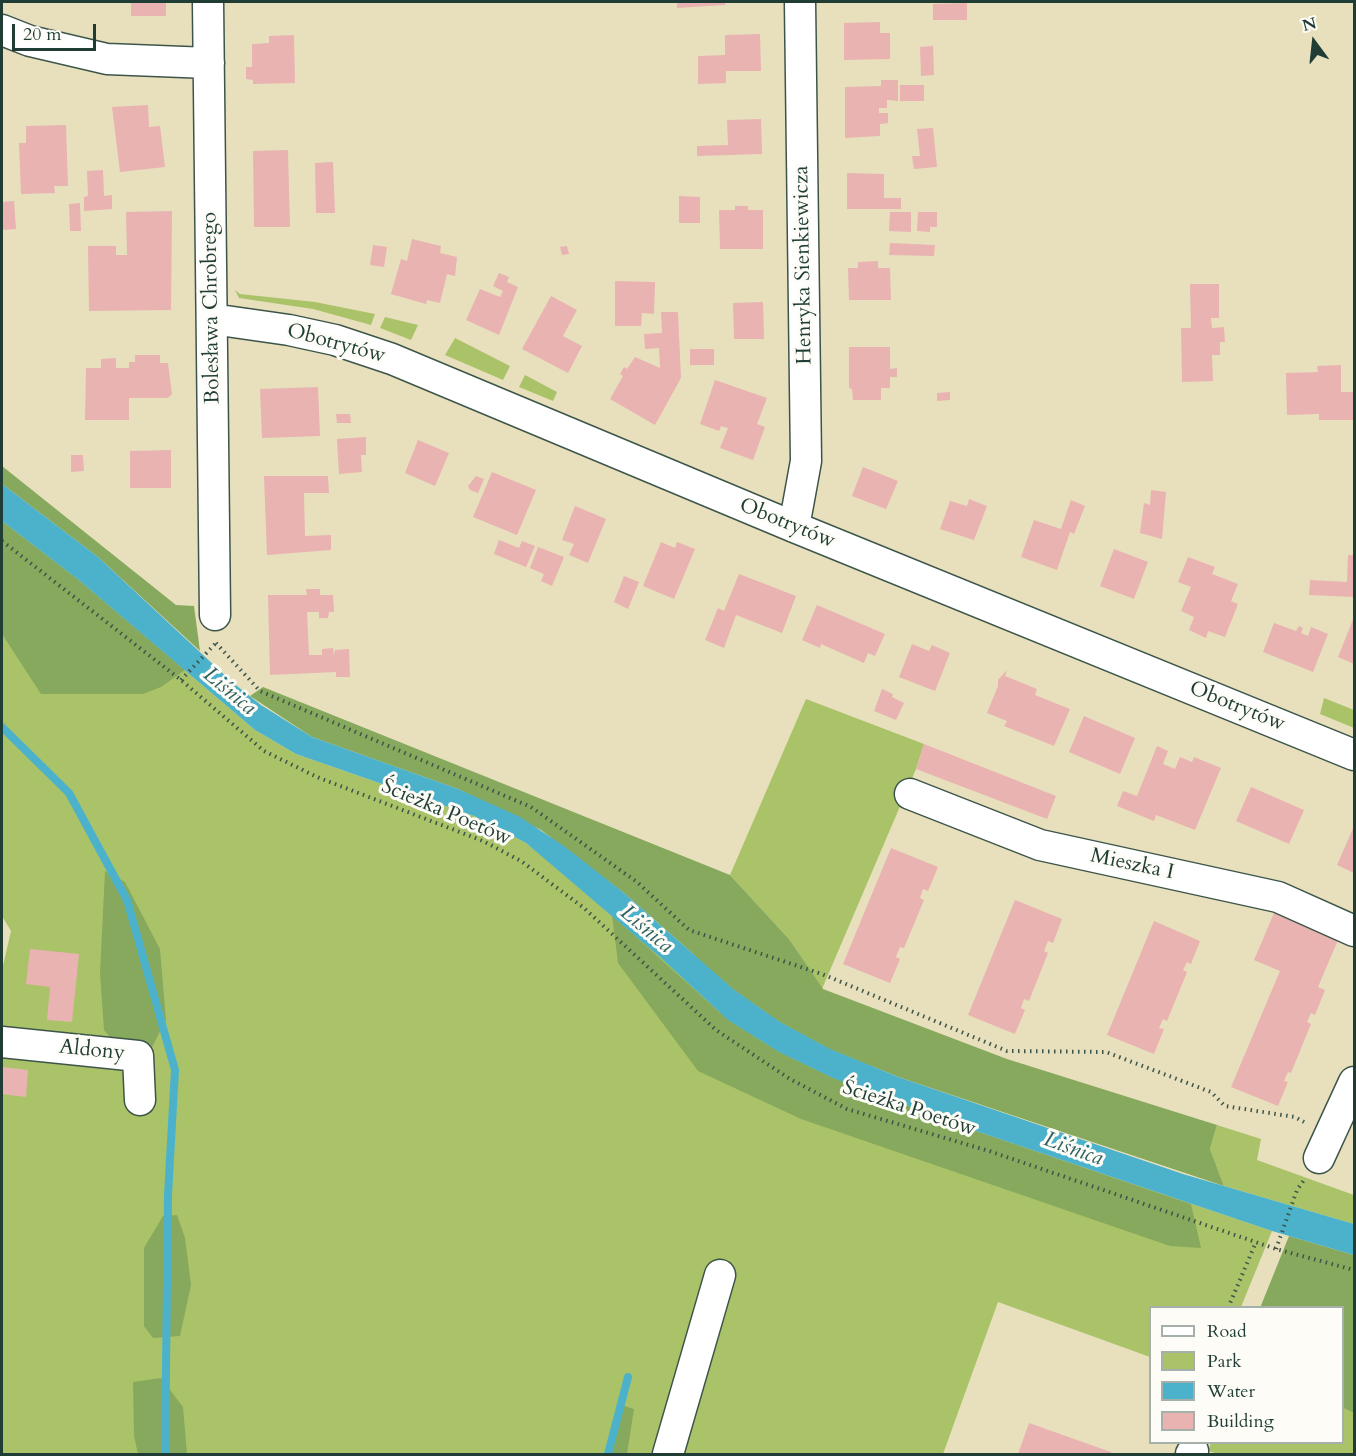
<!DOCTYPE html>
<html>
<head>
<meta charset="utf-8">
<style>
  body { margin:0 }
  #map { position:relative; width:1356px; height:1456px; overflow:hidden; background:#e8e0bd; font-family:Cardo,serif }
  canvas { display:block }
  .frame { position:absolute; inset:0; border:3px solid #1f3d34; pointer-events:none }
  .legend { position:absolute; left:1149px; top:1306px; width:195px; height:138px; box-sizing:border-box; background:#fdfcf7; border:2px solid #a4b0a9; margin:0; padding:8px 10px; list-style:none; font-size:18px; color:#1f3d34 }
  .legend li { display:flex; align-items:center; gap:12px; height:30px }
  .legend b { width:30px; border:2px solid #a4b0a9 }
  .north { position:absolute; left:1284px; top:12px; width:60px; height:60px; -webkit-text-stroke:4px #fdfcf7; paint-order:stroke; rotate:345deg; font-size:16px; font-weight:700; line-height:24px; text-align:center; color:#1f3d34 }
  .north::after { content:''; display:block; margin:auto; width:21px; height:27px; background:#1f3d34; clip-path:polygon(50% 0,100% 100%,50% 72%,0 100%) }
  .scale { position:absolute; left:12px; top:24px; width:84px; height:27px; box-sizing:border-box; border:3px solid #1f3d34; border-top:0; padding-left:8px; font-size:18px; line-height:21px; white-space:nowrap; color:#1f3d34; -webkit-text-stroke:4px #fdfcf7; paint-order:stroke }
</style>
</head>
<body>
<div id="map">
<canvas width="1356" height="1456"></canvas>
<div class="frame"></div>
<ul class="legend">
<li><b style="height:8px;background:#fff"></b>Road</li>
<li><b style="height:16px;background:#aac369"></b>Park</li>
<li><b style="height:16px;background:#4cb2cb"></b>Water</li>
<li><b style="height:16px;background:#e8b3b1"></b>Building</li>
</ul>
<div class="north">N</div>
<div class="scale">20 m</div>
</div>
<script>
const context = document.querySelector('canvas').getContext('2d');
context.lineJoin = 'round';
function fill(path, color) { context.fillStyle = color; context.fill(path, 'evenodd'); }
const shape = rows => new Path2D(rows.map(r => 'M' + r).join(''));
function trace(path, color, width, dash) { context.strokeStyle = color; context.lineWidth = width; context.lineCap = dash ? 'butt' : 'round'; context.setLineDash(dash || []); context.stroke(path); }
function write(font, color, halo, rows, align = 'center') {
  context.font = font + ' Cardo,serif'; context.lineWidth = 6; context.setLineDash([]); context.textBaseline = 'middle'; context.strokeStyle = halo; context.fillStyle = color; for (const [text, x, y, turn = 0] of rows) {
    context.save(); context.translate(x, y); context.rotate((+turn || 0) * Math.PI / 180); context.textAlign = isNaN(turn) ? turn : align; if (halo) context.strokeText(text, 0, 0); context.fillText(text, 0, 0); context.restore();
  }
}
fill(shape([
  [235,290,240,294,315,302,375,314,371,325,313,309,239,298],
  [385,317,418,325,411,340,380,328],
  [455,338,510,366,503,380,445,355],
  [525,375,557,392,553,401,519,387],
  [2,521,80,581,255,730,296,754,474,816,526,843,564,873,976,1131,1272,1231,1241,1307,1150,1308,1150,1357,998,1302,943,1454,2,1454,2,970,11,931,2,916],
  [1324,698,1354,710,1354,728,1320,714],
  [806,699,924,744,916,769,822,989,789,939,730,875],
  [1217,1125,1261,1139,1257,1160,1354,1195,1354,1224,1224,1186,1210,1149],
  [1343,1408,1354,1413,1354,1454,1219,1454,1208,1451,1211,1443,1342,1442]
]), '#aac369');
fill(shape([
  [2,466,176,605,194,606,200,651,98,557,2,484],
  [2,521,80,581,185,670,161,687,143,694,41,694,2,634],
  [263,687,730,875,789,939,823,989,1007,1059,1217,1125,1210,1149,1224,1186,901,1078,830,1049,780,1022,733,989,624,893,541,830,458,789,312,737,250,696],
  [105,871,125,882,160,949,166,1020,151,1049,119,1048,104,1030,100,973],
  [612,915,728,1020,779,1052,833,1078,976,1131,1191,1204,1201,1248,1170,1246,801,1119,698,1071,618,963],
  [177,1215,185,1238,191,1285,180,1336,153,1338,144,1326,144,1248,163,1216],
  [1289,1236,1354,1255,1354,1413,1343,1408,1342,1308,1260,1308],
  [161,1378,183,1407,187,1454,138,1454,134,1436,133,1382],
  [618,1404,634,1409,627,1454,609,1454]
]), '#87a95d');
fill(shape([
  [2,484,98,557,232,682,261,705,312,737,458,789,520,817,564,846,624,893,733,989,780,1022,830,1049,901,1078,1183,1174,1354,1224,1354,1255,1272,1231,976,1131,833,1078,779,1052,728,1020,660,957,526,843,474,816,296,754,255,730,80,581,2,521]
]), '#4cb2cb');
trace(shape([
  [2,727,69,793,127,900,175,1070,168,1195,165,1454],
  [608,1454,628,1377]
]), '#4cb2cb', 8);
fill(shape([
  [131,2,166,2,166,16,131,16],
  [677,2,725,2,725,5,677,8],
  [967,3,967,20,933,20,933,4],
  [880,22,880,33,890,33,890,59,844,60,844,23],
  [760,34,761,71,726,71,726,83,698,84,698,56,725,55,725,35],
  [294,35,295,83,253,84,253,80,246,79,246,67,252,67,252,44,269,43,269,36],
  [933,46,934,75,921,76,920,47],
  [881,80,898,80,898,101,887,100,887,108,879,108,879,113,888,113,888,123,880,124,880,136,845,138,845,87,881,86],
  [900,85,924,85,924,101,900,101],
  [148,105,149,127,160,126,165,167,120,172,112,107],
  [761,119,762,154,697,156,697,146,728,145,727,120],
  [66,125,68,186,54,186,55,193,21,194,19,143,26,143,26,126],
  [933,128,937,167,914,169,912,156,920,156,917,129],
  [288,150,290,227,254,227,253,151],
  [333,162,335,213,316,213,315,163],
  [103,170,104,196,112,195,112,209,84,211,84,197,88,196,87,171],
  [847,173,884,174,884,198,901,198,901,209,847,209],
  [679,196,700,197,700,223,679,223],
  [14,201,16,229,2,230,2,202],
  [80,203,81,231,70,231,69,204],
  [735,206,748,206,748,210,763,210,763,249,720,249,719,210,735,210],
  [172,211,171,310,89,311,88,246,116,246,116,255,127,255,126,212],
  [890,212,911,212,911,232,889,231],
  [918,212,937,212,937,227,930,227,930,232,917,231],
  [412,239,441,246,440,253,457,257,455,276,447,274,440,303,427,300,426,304,391,294,401,259,407,261],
  [890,243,935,245,934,256,889,255],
  [373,245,387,247,384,267,370,265],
  [567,246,569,254,562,255,560,247],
  [878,261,878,268,890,268,891,300,849,300,848,268,858,268,858,262],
  [499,273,509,277,507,282,518,287,499,335,466,320,480,289,500,297,503,291,493,286],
  [615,281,655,282,654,314,642,313,641,326,615,326],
  [1190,284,1219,284,1219,318,1211,318,1212,328,1224,327,1225,342,1220,342,1220,355,1212,355,1213,381,1182,382,1181,328,1191,328],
  [551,296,577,310,563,336,582,346,568,373,522,349],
  [763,302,764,339,734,339,733,303],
  [661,312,678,312,681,378,655,425,610,399,623,376,620,374,624,367,627,369,635,357,660,368,659,348,645,349,644,334,662,333],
  [849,347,890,347,890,369,897,368,897,377,890,377,890,388,881,388,881,400,853,400,852,389,849,388],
  [690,349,714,349,714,365,690,365],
  [135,355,160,355,160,363,168,363,172,394,168,398,129,398,129,420,85,420,86,368,101,368,101,359,116,358,116,368,129,368,129,362,135,362],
  [1341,365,1341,392,1354,392,1354,420,1319,420,1319,414,1287,415,1286,373,1318,372,1317,366],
  [715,380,767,398,757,424,765,427,753,460,720,448,728,428,721,426,719,431,700,424],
  [318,387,320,436,262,438,260,389],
  [950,392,950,400,937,401,937,393],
  [336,414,350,414,351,423,337,423],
  [366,437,366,455,361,455,362,472,339,474,337,439],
  [418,440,449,453,435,486,405,473],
  [171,450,171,488,130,488,130,451],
  [71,455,83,455,84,471,71,472],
  [863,467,898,481,886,509,852,496],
  [492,472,536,490,517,535,473,517],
  [264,476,328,476,329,493,304,493,305,536,331,535,331,550,267,555],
  [476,476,484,479,478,493,470,490,468,486],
  [1151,490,1166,492,1162,539,1140,533,1144,503,1150,505],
  [969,499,987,506,974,540,940,529,950,501,967,506],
  [1071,500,1085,506,1074,534,1070,532,1057,570,1021,557,1034,520,1061,529],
  [575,506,606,519,588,563,569,555,574,544,562,540],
  [499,540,519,548,522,541,535,546,526,567,494,554],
  [661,542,675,548,677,542,695,549,674,599,643,586],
  [538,547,564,557,552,586,541,581,544,574,530,568],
  [1114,549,1148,562,1134,599,1100,586],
  [1348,555,1354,555,1354,597,1309,595,1310,580,1347,582],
  [1188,557,1215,567,1212,574,1238,584,1231,601,1238,604,1225,637,1208,631,1206,638,1189,630,1194,617,1181,611,1191,587,1178,582],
  [739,574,796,596,782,633,736,615,724,648,705,640,718,608,724,611],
  [624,576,639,582,628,609,614,602],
  [306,589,320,589,320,595,333,595,334,612,329,612,328,618,319,618,319,612,307,612,309,655,322,655,322,649,333,648,334,655,335,650,349,649,350,677,336,677,336,672,270,675,268,595,307,595],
  [817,605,885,634,875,656,868,653,864,663,821,644,820,648,802,640],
  [1354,617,1354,664,1338,657],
  [1274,623,1296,631,1299,626,1303,628,1301,633,1308,636,1311,627,1328,634,1313,672,1263,652],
  [912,644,929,651,932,645,950,653,935,691,899,677],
  [1007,670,1005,676,1037,689,1035,695,1070,709,1054,746,1004,726,1007,721,987,713,998,686,998,680],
  [882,689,893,694,892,697,904,703,896,720,874,711],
  [1084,716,1135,738,1120,774,1069,752],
  [924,744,1056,796,1047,819,916,769],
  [1157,746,1168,751,1163,764,1175,769,1180,757,1192,762,1194,757,1221,768,1195,830,1156,815,1154,821,1117,806,1123,791,1137,796],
  [1251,787,1304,810,1289,844,1236,821],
  [1354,826,1354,873,1337,865],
  [891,848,938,867,928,891,923,889,920,898,924,900,904,948,900,947,896,957,900,959,890,983,843,964],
  [1015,900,1062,919,1053,943,1048,941,1044,951,1048,953,1029,1001,1024,999,1021,1008,1025,1010,1015,1034,968,1015],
  [1274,913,1338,940,1318,987,1325,990,1315,1015,1311,1013,1307,1022,1311,1024,1291,1073,1288,1072,1284,1081,1288,1082,1278,1106,1231,1087,1280,971,1254,960],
  [1154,921,1200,941,1191,964,1187,962,1183,970,1187,972,1167,1021,1163,1019,1159,1028,1164,1029,1154,1054,1107,1035],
  [30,949,79,954,72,1022,47,1020,50,987,26,984],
  [2,1067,28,1070,26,1097,2,1094],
  [1029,1423,1111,1452,1111,1454,1018,1454]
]), '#e8b3b1');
const minor = shape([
  [208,2,215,615],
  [2,30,30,41,107,59,209,63],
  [212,319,289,330,335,340,392,359,794,527,1354,755],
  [794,527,806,461,800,2],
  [910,794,1040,845,1278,897,1354,931],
  [2,1042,138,1056,140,1100],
  [1319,1158,1354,1082],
  [668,1454,720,1275],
  [1191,1454,1193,1451]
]);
trace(minor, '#3d5549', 33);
trace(shape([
  [2,541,181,680,264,751,317,777,483,841,521,861,584,908,716,1030,790,1079,847,1109,989,1151,1276,1249,1354,1270],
  [216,643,260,691,531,807,637,882,689,930,822,974,1007,1051,1106,1052,1211,1092,1225,1106,1295,1117,1304,1122],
  [181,680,215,644],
  [1276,1249,1297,1190,1304,1180],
  [1228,1308,1256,1242]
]), '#3d5549', 4, [1.5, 4.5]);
trace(minor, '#fff', 30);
write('21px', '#1f3d34', '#fdfcf7', [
  ["Henryka Sienkiewicza",804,265,-91],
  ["Bolesława Chrobrego",212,308,-91],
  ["Obotrytów",336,344,15],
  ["Obotrytów",787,524,22],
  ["Obotrytów",1237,707,22],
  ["Ścieżka Poetów",446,813,23],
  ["Mieszka I",1132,865,12],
  ["Aldony",92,1051,6],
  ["Ścieżka Poetów",909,1109,18]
]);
write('italic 22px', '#2c6061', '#fdfcf7', [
  ["Liśnica",229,692,40],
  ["Liśnica",646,930,40],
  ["Liśnica",1073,1150,20]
]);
</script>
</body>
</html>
